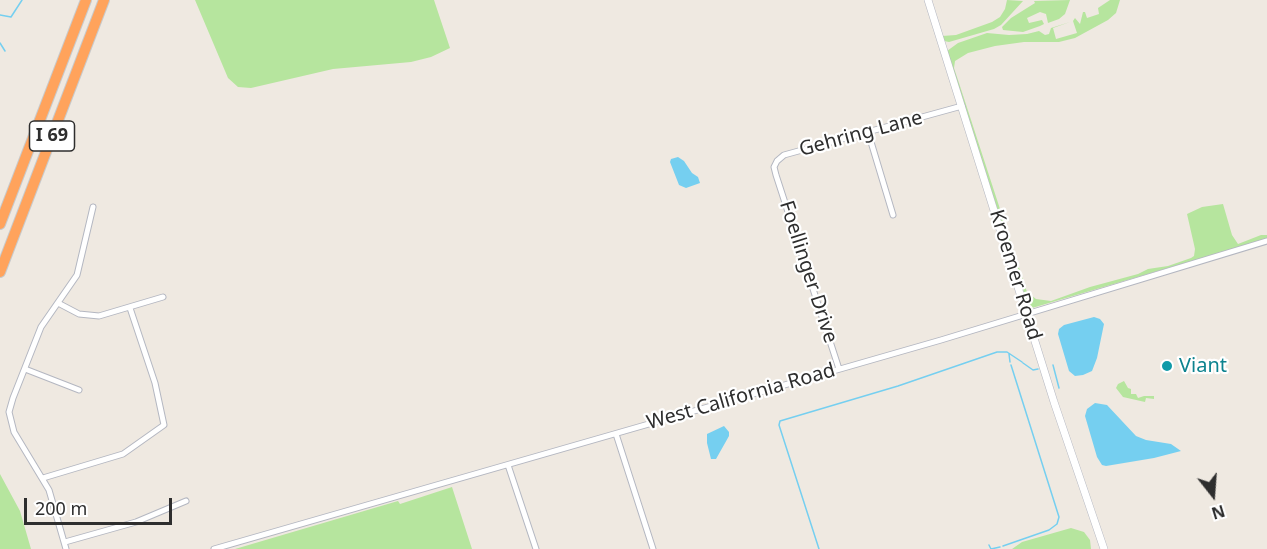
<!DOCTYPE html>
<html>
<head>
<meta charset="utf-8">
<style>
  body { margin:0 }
  #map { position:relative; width:1267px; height:549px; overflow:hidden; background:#efe9e1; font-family:"Noto Sans",sans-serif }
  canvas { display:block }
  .north { position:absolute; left:1183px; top:465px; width:60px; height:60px; -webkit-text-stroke:4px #fff; paint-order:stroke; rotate:163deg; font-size:16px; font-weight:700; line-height:24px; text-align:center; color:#2e2e2e }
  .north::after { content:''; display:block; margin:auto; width:21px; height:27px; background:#2e2e2e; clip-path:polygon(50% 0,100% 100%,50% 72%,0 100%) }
  .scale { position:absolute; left:24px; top:498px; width:148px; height:27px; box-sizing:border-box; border:3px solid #2e2e2e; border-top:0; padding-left:8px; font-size:18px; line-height:21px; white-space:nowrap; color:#2e2e2e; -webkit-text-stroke:4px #fff; paint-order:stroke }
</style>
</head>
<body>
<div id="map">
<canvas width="1267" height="549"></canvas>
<div class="north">N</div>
<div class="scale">200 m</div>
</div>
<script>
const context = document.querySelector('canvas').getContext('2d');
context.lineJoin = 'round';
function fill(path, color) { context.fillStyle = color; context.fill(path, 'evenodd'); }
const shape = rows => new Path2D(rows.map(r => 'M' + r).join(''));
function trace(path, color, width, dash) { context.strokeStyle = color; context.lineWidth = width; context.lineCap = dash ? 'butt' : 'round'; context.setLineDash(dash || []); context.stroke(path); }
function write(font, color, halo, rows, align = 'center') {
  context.font = font + ' "Noto Sans",sans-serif'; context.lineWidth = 4.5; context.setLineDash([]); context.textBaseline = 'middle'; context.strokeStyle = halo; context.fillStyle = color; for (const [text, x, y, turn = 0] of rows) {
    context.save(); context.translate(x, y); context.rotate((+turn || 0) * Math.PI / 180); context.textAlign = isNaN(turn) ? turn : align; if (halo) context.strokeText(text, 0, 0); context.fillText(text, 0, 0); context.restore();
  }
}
fill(shape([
  [195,0,434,0,450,48,431,57,411,62,333,69,251,88,238,87,228,78],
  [1007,0,1023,1,1001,25,994,29,949,42,944,41,942,36,956,35,992,22,1000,17,1005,9],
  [1070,0,1065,14,1059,19,1048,23,1046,14,1040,12,1027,18,1029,23,1042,20,1044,24,1040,26,1023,32,1003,30,1002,27,1011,18,1035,3,1034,1],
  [1110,0,1120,0,1116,13,1108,20,1075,38,1059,42,1024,42,995,46,968,53,955,61,954,68,959,83,1027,292,1036,299,1051,301,1090,287,1138,274,1148,269,1168,266,1191,258,1194,256,1195,249,1187,214,1202,207,1223,204,1232,235,1238,244,1261,235,1267,235,1267,239,1032,308,1027,302,947,51,958,43,987,33,1009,35,1027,34,1039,31,1045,35,1049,34,1051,28,1070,22,1053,28,1056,39,1077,33,1073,21,1075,18,1080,24,1083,12,1085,12,1087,18,1099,14,1098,8],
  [1124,381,1128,388,1131,389,1131,394,1136,394,1138,398,1144,396,1154,396,1154,399,1146,398,1145,402,1123,397,1116,388,1118,384],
  [0,474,20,511,31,549,0,549],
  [452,487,472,549,235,549,398,501,400,504],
  [1071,528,1084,532,1090,540,1091,549,1012,549,1022,542]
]), '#b6e59e');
fill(shape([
  [678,157,684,161,692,173,698,177,700,183,686,188,679,185,670,162,671,159],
  [1094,317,1100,319,1104,324,1097,358,1092,371,1083,375,1075,376,1069,371,1058,334,1059,329,1064,325],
  [1095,403,1107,405,1136,436,1146,440,1171,444,1181,451,1154,458,1106,466,1102,465,1097,457,1085,416,1087,409],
  [724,426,729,432,729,436,716,459,711,459,707,443,707,434]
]), '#75cff0');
trace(shape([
  [0,15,11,17,22,0],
  [0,43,5,51],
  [1009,354,1010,362],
  [1023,363,1033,370,1038,369],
  [1053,365,1059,388],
  [989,545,991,549,1000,547],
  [1003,546,1049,530,1057,524,1059,517,1011,365],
  [819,549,779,425,780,421,898,386,997,352,1007,352,1022,362]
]), '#75cff0', 1.5);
const minor = shape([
  [868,132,893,215],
  [58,303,79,314,99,316,163,297],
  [25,369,79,390],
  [839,369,776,175,774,167,777,161,784,155,962,106],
  [616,434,653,549],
  [508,465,536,549],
  [43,478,123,454,164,425,155,383,130,308],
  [65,542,136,522,186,501],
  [66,549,49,490,14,432,9,412,13,398,41,327,77,275,93,207],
  [214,549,941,340,1267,241]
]);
const tertiary = shape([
  [928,0,1054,402,1104,549]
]);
const motorway = shape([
  [0,224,86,0],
  [0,272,104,0]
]);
trace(minor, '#b4b7c1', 7);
trace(tertiary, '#b4b7c1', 8);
trace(motorway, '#c9c9c9', 12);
trace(minor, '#fff', 5);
trace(tertiary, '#fff', 7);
trace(motorway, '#ffa35c', 10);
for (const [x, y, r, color] of [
  [1167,366,6,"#0f9aa8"]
]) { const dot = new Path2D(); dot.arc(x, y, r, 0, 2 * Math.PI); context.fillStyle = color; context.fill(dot); trace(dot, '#fff', 2); }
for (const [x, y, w] of [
  [52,136,45]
]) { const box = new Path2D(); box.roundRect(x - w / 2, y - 15, w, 30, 4.5); context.fillStyle = '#fff'; context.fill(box); trace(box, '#2e2e2e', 1.5); }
write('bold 18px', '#2e2e2e', null, [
  ["I 69",52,136]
]);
write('20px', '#2e2e2e', '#fff', [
  ["Gehring Lane",861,134,-15],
  ["Foellinger Drive",808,272,72],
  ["Kroemer Road",1015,275,73],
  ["West California Road",741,397,-16]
]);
write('20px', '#0d838f', '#fff', [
  ["Viant",1179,366]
], 'left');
</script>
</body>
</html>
